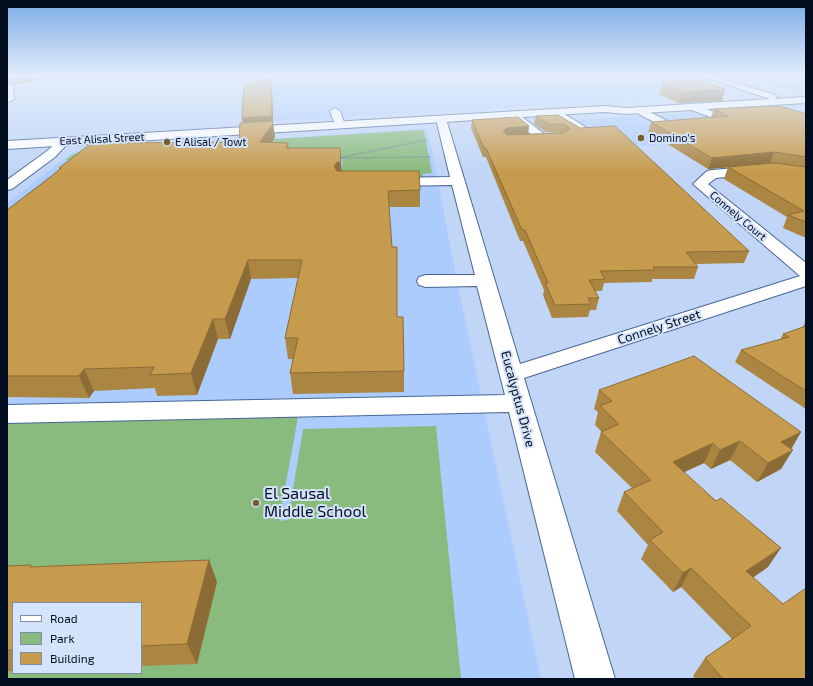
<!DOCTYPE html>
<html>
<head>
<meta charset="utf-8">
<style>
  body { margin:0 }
  #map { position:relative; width:813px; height:686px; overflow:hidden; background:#c1d6f7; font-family:"Exo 2",sans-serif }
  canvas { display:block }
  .frame { position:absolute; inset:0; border:8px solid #030d20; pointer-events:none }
  .legend { position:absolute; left:12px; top:602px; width:130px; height:72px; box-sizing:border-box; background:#d4e3f9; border:1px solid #808da2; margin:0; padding:5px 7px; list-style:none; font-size:12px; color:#030d20 }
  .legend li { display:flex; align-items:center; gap:8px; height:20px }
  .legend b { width:20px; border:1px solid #808da2 }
</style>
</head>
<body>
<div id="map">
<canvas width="813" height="686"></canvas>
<div class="frame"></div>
<ul class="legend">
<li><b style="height:5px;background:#fff"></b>Road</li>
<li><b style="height:11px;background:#8abb7e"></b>Park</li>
<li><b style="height:11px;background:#c79b4d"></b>Building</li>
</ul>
</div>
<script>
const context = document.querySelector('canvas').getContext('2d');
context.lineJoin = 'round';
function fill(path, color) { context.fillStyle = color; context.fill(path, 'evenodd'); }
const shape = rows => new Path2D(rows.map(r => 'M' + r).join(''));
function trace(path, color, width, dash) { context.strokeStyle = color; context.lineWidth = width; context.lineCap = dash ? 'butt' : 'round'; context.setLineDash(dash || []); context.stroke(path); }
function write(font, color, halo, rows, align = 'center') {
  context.font = font + ' "Exo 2",sans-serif'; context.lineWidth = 4; context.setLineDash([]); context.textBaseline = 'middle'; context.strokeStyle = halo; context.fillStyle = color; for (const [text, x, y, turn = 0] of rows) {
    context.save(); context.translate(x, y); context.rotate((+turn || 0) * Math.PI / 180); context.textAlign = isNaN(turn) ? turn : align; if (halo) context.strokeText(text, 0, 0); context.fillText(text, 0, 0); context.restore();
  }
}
fill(shape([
  [244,76,689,76,730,90,731,92,727,94,240,123],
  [738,76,806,76,806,94,791,90,780,89],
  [785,107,806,111,806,133,558,153,489,125],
  [420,129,427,130,430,140,456,276,541,679,7,679,7,203,72,153,77,151],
  [13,603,141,603,141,673,13,673]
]), '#acccfd');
fill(shape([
  [421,130,424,131,432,173,423,174,422,179,341,174,343,159,65,160,74,154,82,151],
  [298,417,279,521,288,520,303,429,436,426,461,679,7,679,7,422],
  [13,603,141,603,141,673,13,673]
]), '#8abb7e');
const minor = shape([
  [7,84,12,85,13,87,14,99,9,102,7,101,7,84],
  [693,104,714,112,742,110,747,113,742,116,713,118,689,109,688,107,689,105,693,104],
  [639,107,668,121,669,123,664,126,660,125,635,112,634,110,639,107],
  [335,108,340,111,345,125,344,127,336,127,335,125,330,111,335,108],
  [556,109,584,126,586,128,584,130,576,130,552,114,551,112,556,109],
  [513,112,517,113,547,136,549,138,547,140,539,140,509,117,508,115,509,113,513,112],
  [441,116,446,119,520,364,800,276,693,184,707,171,712,170,770,165,806,170,806,178,770,173,716,178,708,184,806,263,806,286,524,378,615,679,575,679,509,412,7,423,7,405,505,395,477,286,426,287,419,285,417,281,419,277,426,275,475,275,452,185,390,186,385,185,383,182,385,179,390,178,450,177,436,119,441,116],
  [64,137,68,139,70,141,55,157,12,189,7,190,7,180,47,151,60,139,64,137]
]);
const major = shape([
  [701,76,714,76,775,95,777,97,775,99,806,97,806,103,626,114,605,112,7,149,7,141,605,106,626,108,770,99,701,76]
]);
trace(minor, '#476697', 2);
trace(major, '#476697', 2);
trace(shape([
  [338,158,427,140],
  [339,158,430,157]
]), '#71819c', 1.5, [1, 1]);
fill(minor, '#fff');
fill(major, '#fff');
fill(shape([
  [7,76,56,76,31,81,32,82,13,84,7,83],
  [271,79,272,86,273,124,275,137,271,143,288,143,289,148,342,171,420,190,420,207,389,207,397,317,404,371,404,392,293,394,290,373,293,359,288,359,285,338,298,278,251,279,230,339,218,339,197,395,157,396,155,388,94,391,89,398,7,397,7,210,53,175,60,169,59,168,239,142,243,122],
  [662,83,725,89,722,101,678,103,659,94],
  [714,109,806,114,806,238,783,228,787,217,724,179,728,167,708,169,648,132,651,122,711,117],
  [558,115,749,251,744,263,696,264,698,267,694,279,652,279,652,282,604,283,602,291,595,291,599,298,596,310,590,310,588,317,552,318,543,295,544,290,523,241,520,241,486,157,483,157,471,128,472,120,529,126,528,134,562,133,546,132,534,124,536,116],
  [806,320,806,409,735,362,741,350,780,340,783,334,803,327],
  [599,390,801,432,791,449,781,469,757,482,730,460,711,469,704,463,684,472,768,567,753,577,806,679,695,679,693,676,705,658,732,639,681,587,673,592,641,559,648,545,617,511,624,492,632,488,595,452,601,432,602,432,595,425,598,412,594,409],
  [209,560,217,582,197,664,141,666,141,603,13,603,13,671,7,671,7,566,32,567]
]), '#ab8542');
fill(shape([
  [14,76,56,76,31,81,32,82,13,84,10,77],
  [271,79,272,86,273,124,275,137,263,157,243,126,242,118],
  [725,89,722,101,678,103,682,92],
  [529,126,528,134,506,137,503,131,507,128],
  [340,148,342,177,338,178,334,166],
  [774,152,770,164,708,169,712,158],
  [248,260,251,279,230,339,225,319],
  [213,319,218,339,197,395,191,373],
  [84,369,94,391,89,398,79,376],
  [801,432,790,451,781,442],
  [740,441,730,460,711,469,720,450],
  [713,443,704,463,665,481,673,462],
  [793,450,781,469,757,482,768,463],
  [781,548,768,567,734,591,746,571],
  [209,560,217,582,197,664,187,644],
  [691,568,681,587,673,592,683,573]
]), '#8b6c36');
const building = shape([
  [665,76,689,76,725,89,682,92,662,83,665,76],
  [271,79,272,116,242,118,244,84,271,79],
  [779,106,806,114,806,157,774,152,712,158,651,122,728,116,714,109,779,106],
  [558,115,580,128,615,126,749,251,686,252,698,267,653,267,655,270,600,271,605,279,589,280,599,298,588,298,591,304,555,305,545,283,548,283,525,230,522,230,486,148,484,148,472,120,518,117,529,126,507,128,503,131,507,135,562,133,567,131,570,129,567,126,563,124,548,124,536,116,558,115],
  [272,121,273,124,260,142,288,143,286,148,340,148,341,162,337,162,334,166,337,171,419,171,420,190,388,191,392,247,397,247,397,317,403,317,404,371,290,373,298,338,285,338,302,260,248,260,225,319,213,319,191,373,150,375,154,367,84,369,79,376,7,376,7,210,53,175,61,168,59,168,89,145,94,145,96,143,239,142,240,123,272,121],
  [774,163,806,167,806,222,788,215,804,211,728,167,774,163],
  [806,326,806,391,741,350,789,337,783,334,806,326],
  [694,356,801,432,781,442,793,450,768,463,740,441,720,450,713,443,673,462,716,501,721,498,781,548,746,571,783,604,806,588,806,679,723,679,705,658,751,626,691,568,683,573,650,540,663,532,624,492,651,480,601,432,619,424,600,406,612,401,599,390,694,356],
  [209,560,187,644,141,646,141,603,13,603,13,650,7,650,7,566,31,565,30,567,209,560]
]);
fill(building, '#c79b4d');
trace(building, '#8b6c36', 1);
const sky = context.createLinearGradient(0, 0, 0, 172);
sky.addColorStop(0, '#79abe5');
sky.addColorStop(0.44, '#e3edfb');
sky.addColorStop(1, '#e3edfb00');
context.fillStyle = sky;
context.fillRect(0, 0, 813, 172);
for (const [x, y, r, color] of [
  [641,138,4,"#775c2e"],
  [167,142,4,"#775c2e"],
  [256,503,4,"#775c2e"]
]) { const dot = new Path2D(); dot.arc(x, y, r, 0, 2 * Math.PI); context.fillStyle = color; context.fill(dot); trace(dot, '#d4e3f9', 1.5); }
write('11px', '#030d20', '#d4e3f9', [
  ["Domino's",649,138],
  ["E Alisal / Towt",175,142]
], 'left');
write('11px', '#030d20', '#d4e3f9', [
  ["East Alisal Street",102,139,-3],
  ["Connely Court",738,216,40]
]);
write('13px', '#030d20', '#d4e3f9', [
  ["Connely Street",659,327,-18],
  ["Eucalyptus Drive",518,399,75]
]);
write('16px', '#030d20', '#d4e3f9', [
  ["El Sausal",264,494],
  ["Middle School",264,512]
], 'left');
</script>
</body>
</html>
